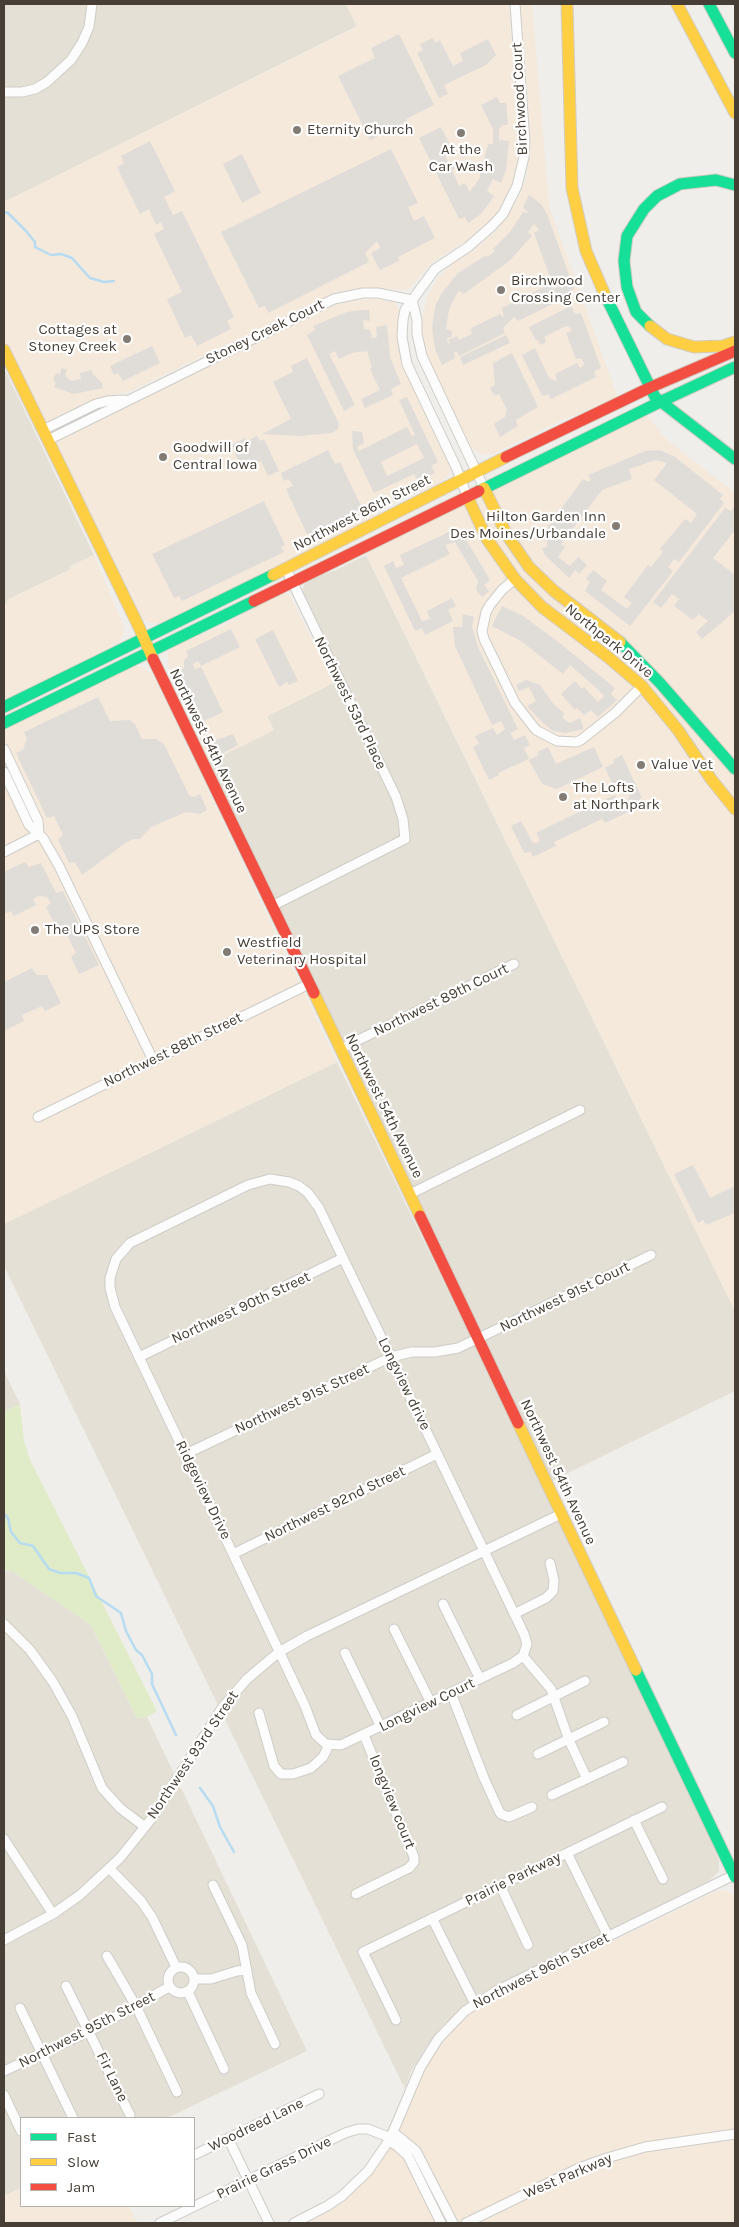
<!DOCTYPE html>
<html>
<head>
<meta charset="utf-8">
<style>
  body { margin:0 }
  #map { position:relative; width:739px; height:2227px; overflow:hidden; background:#f0eeea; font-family:Karla,sans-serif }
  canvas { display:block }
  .frame { position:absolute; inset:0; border:5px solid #473f35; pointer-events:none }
  .legend { position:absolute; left:20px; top:2117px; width:175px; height:90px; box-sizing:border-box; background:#fff; border:1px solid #b5b2ae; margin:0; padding:6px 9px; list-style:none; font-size:15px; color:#473f35 }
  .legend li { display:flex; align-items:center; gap:10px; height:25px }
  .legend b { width:25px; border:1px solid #b5b2ae }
</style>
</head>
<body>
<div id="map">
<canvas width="739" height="2227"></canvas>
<div class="frame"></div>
<ul class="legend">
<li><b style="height:6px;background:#16e098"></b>Fast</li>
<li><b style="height:6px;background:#ffcf43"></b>Slow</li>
<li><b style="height:6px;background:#f24e42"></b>Jam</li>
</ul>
</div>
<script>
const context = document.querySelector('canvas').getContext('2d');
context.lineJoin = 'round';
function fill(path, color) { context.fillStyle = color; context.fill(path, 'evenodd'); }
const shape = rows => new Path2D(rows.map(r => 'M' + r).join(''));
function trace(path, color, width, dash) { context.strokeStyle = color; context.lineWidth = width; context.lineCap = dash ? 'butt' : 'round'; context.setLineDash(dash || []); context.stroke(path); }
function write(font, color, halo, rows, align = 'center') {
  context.font = font + ' Karla,sans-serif'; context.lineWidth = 4.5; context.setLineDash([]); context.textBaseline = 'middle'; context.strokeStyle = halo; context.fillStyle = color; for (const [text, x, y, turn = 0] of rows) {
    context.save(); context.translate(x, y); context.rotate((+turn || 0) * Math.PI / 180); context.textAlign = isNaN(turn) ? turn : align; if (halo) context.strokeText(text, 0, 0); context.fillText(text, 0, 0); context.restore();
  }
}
fill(shape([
  [4,4,346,4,357,26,4,202],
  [4,368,94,555,70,566,71,569,7,600,8,602,4,605],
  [366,555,735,1311,735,1391,550,1482,209,762,274,730,267,716,343,678,303,594,303,587,309,578,334,571],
  [337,1062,671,1751,712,1840,719,1862,719,1871,709,1881,480,1994,444,2024,428,2044,411,2071,405,2089,4,1266,4,1224],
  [4,1371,20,1404,4,1412],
  [12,1571,91,1625,137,1718,147,1717,307,2051,167,2118,21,2118,21,2188,4,2196,4,1572]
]), '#e5e0d6');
fill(shape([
  [346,4,509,4,520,147,513,182,497,213,472,237,434,261,408,290,361,288,330,295,133,390,96,401,51,422,43,421,4,341,4,202,357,27],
  [521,4,532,4,549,206,618,398,560,421,495,453,484,455,471,448,427,359,421,324,427,298,436,280,449,266,481,245,498,229,517,201,526,179,531,143],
  [375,299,394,302,399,308,397,333,402,362,450,462,451,469,449,476,435,486,407,496,376,512,371,519,328,543,183,613,159,623,151,623,143,620,136,610,55,445,57,441,325,309,350,301],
  [643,411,666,439,735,493,735,1311,363,547],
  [94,555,123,625,124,632,120,642,4,702,4,605,8,602,7,600,70,570,70,567],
  [282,592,287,594,291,598,334,683,267,716,274,730,209,762,187,706,169,668,167,654,174,646,218,628,241,616,244,610],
  [135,666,142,667,153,675,337,1062,4,1224,4,728,129,668],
  [717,1891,726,1891,735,1896,735,2223,309,2223,346,2200,366,2181,400,2129,430,2059,463,2019,491,2000],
  [21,2188,21,2206,129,2206,137,2223,4,2223,4,2196]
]), '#f4e9db');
fill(shape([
  [20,1404,24,1441,30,1460,157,1711,147,1717,137,1718,91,1625,12,1571,4,1571,4,1412]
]), '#dfecc7');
fill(shape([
  [399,34,434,105,406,119,407,122,370,140,338,76,375,58,371,48],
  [433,38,435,43,440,40,453,66,463,61,460,53,488,39,496,55,486,65,444,85,448,94,439,98,417,53,423,50,420,44],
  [497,97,500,103,506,103,508,125,502,125,499,129,499,140,509,141,506,170,501,183,493,179,487,191,494,196,487,206,481,214,468,223,465,217,459,219,419,138,441,127,453,151,445,156,449,164,457,160,460,166,452,170,459,186,465,183,470,192,479,179,488,144,493,144,493,129,481,105],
  [150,141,175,191,164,197,173,215,182,211,234,317,227,321,231,329,197,346,191,335,185,338,167,299,182,292,154,234,164,229,161,222,156,225,149,209,140,214,117,167,124,163,121,156],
  [391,149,418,203,408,207,414,221,424,216,435,238,398,257,399,261,380,270,371,253,380,248,377,241,365,253,369,262,361,266,268,313,265,306,259,308,221,232],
  [242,154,261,193,242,203,223,164],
  [529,195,541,204,547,214,574,289,569,291,571,295,518,321,514,317,503,328,505,333,459,356,457,352,454,352,455,358,442,365,435,349,432,327,435,307,441,294,458,273,485,256,488,257,495,251,493,249,510,232,523,212,529,213,523,207],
  [534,224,539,230,534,233,551,280,551,282,557,282,557,287,553,289,550,284,502,308,504,318,500,314,471,328,472,334,459,340,457,336,448,340,450,343,448,344,447,338,452,337,452,331,446,329,449,309,456,295,459,291,464,294,509,261,532,236,528,232],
  [571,306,575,314,581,313,601,368,594,371,596,377,551,399,548,394,542,396,522,355,535,348,549,378,555,381,557,379,555,374,577,363,580,368,583,366,584,363,581,358,576,359,566,333,571,331,571,328,566,326,544,337,546,342,540,345,538,340,536,341,529,327],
  [360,310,369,310,370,321,363,320,364,329,370,330,372,338,377,337,376,327,387,325,390,357,401,384,391,389,393,395,365,408,361,399,380,390,370,369,372,367,367,351,352,353,339,359,335,351,329,354,355,405,344,411,307,335,315,330,313,326,347,312],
  [506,335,510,343,463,365,460,357],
  [152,346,160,363,123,381,118,373,114,375,110,366],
  [512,353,538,407,516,420,518,426,500,437,494,424,505,417,507,410,499,394,494,396,490,388,495,385,493,363],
  [307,358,339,424,338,429,332,433,299,436,262,434,291,419,273,382,293,372,291,366],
  [62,368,67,370,65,376,71,381,81,379,80,373,92,370,92,373,102,383,103,388,74,394,54,387,56,382,53,380,56,373,60,374],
  [407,397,438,462,431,466,435,473,418,481,414,474,374,493,353,449,352,431,362,432,364,443,357,447,359,451,407,427,412,436,415,435,399,400],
  [417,444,424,458,387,476,381,462],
  [257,436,260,441,264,439,279,471,268,476,261,461,243,470,231,445,245,438,247,441],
  [328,450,335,464,340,462,364,512,314,536,312,532,307,534,286,489,293,486,289,479,284,481,281,473],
  [660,450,675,457,723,495,720,499,724,503,679,562,674,559,668,567,673,571,630,626,585,591,590,582,586,579,593,570,607,581,601,590,627,609,632,603,624,597,648,565,651,567,663,552,660,549,685,519,691,523,697,514,654,480,667,463,656,460,629,469,632,479,602,490,561,544,565,547,558,557,570,566,578,557,587,565,579,574,575,570,569,578,545,555,542,548,547,547,547,541,542,540,545,531,583,479,589,482,591,479,588,475,645,451],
  [264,501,285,545,281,547,284,552,182,601,179,596,174,598,152,554],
  [735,505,735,530,713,558,735,575,735,611,702,639,696,632,708,621,699,614,693,620,674,606,679,599,672,594,661,608,653,602,725,508,731,511],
  [451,531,453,536,462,533,490,580,484,585,489,591,482,597,476,590,478,581,455,542,445,545,450,554,401,578,422,621,430,619,427,611,452,598,456,606,448,610,453,621,425,635,422,628,415,631,384,566,393,561,396,568,404,565,400,555],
  [502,606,523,616,557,641,615,688,611,694,617,700,598,717,591,710,584,715,577,708,575,710,561,694,575,681,582,689,584,687,598,702,603,698,603,694,570,665,563,674,521,641,492,626],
  [463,614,474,617,472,627,478,647,518,729,510,733,514,740,525,735,530,745,524,748,529,759,498,773,499,775,489,780,473,747,479,744,475,736,493,728,497,735,505,729,501,721,492,725,455,646,453,627,462,627],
  [231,629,240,647,201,666,198,661,193,664,195,669,201,667,223,712,204,721,179,671,184,668,184,661,188,656,186,651],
  [273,630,298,681,289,685,287,682,279,687,255,639],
  [526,680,540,685,554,705,564,713,562,718,570,723,580,718,584,729,565,733,553,731,543,723,527,706,536,701,529,687,519,691,516,685],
  [98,697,110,721,129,720,135,724,142,739,156,739,164,744,189,795,194,797,200,794,207,810,200,814,186,812,151,827,140,839,133,839,127,842,82,875,75,862,69,863,58,840,63,835,54,816,47,818,16,753,23,750,27,739,24,732],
  [233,734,238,745,220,755,213,741],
  [548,747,556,764,594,747,603,767,557,789,542,784,529,760,539,755,537,752],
  [622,755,642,798,637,801,639,807,605,823,602,819,554,842,556,846,533,857,530,852,524,853,511,826,521,821,532,842,536,843,540,841,536,833,597,803,599,805,606,801,606,799,615,795,619,804,628,800,630,795,627,788,617,793,605,768,614,763,613,760],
  [25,862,29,867,41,863,56,893,63,891,99,965,79,974,71,957,76,953,66,933,60,935,46,907,51,903,47,897,39,896,33,899,36,905,14,916,11,911,4,914,4,872],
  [32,968,37,975,47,975,61,1003,45,1011,42,1006,22,1015,24,1021,4,1031,4,982],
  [693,1165,710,1198,735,1186,735,1213,706,1225,703,1220,698,1223,674,1174]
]), '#e0ddd9');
trace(shape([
  [4,212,8,213,26,231,35,242,35,247,51,255,61,254,72,258,90,278,104,282,114,281],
  [4,1514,8,1518,11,1532,20,1543,33,1546,49,1569,60,1573,76,1573,89,1578,96,1596,121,1613,126,1631,136,1650,142,1655,152,1674,152,1684,176,1735],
  [200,1788,213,1806,220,1827,234,1852]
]), '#b7dcf2', 2.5);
const street = shape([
  [4,92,22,92,35,89,47,82,71,60,82,43,89,27,92,4],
  [412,300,417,320,417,334,422,356,484,488],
  [43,430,96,404,107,401,125,400],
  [48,440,334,299,363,293,378,293,412,300],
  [467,496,456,467,407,364,402,337,403,320,405,310,435,269,468,247,492,226,503,214,517,186,524,157,525,142,515,4],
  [515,579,502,590,490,605,486,612,482,631,484,639,515,703,536,730,557,741,576,742,581,740,615,713,642,686],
  [4,749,38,821,39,834],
  [4,772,29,825,43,838,59,866,153,1060],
  [4,852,39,834],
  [272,906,405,839,403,819,396,797,286,569],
  [340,1049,514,964],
  [38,1117,309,984],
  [270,1179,289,1182,299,1186,308,1193,319,1208,524,1634,527,1644,523,1656,513,1663,341,1745,326,1744,316,1735,305,1706,233,1554,115,1307,110,1288,110,1278,116,1259,130,1243,248,1185,270,1179],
  [410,1194,580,1110],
  [139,1357,343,1258],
  [186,1456,192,1451,391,1357,412,1352,435,1352,458,1348,651,1255],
  [233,1554,437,1454],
  [443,1604,480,1679],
  [514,1614,546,1598,553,1591,554,1580,550,1563],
  [4,1624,30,1650,53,1682,72,1716,102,1788,120,1808,145,1827],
  [394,1629,431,1703],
  [345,1653,381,1727],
  [523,1656,551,1689,569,1740,587,1779],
  [451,1693,484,1778,499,1811,501,1814,509,1817,532,1807],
  [259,1713,274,1766,281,1774,293,1774,311,1768,323,1757,329,1745],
  [517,1715,585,1681],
  [538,1754,604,1722],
  [552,1795,623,1762],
  [634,1820,663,1879],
  [4,1839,53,1914],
  [567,1853,608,1936],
  [110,1869,141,1901,152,1917,176,1967],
  [213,1885,242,1945,251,1993,275,2044],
  [500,1885,528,1945],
  [356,1894,409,1868,414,1862,414,1857,364,1735],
  [432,1918,475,2004],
  [4,1940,53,1914,80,1895,120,1858,152,1818,222,1708,247,1679,279,1652,307,1636,561,1514],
  [107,1956,136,2006,177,2092],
  '168 1980a13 13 0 1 1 26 0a13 13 0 1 1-26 0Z',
  [194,1979,211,1979,237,1971,247,1970],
  [66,1986,130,2115],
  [188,1992,224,2069],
  [20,2008,73,2118],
  [396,2020,363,1952,662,1807],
  [4,2071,90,2031,169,1987],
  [4,2095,21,2131],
  [393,2132,416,2151,453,2223],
  [228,2138,269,2223],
  [389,2141,397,2146,408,2156,441,2223],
  [194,2155,319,2094],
  [160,2223,345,2133,358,2129,368,2129,391,2138],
  [294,2223,327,2206,342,2196,368,2171,390,2139,420,2068,438,2039,465,2011,496,1991,734,1875],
  [466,2223,579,2168,607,2158,645,2147,735,2134]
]);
const fast = shape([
  [709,4,735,53],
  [605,295,655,397,735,459],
  [650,326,636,312,627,287,624,261,627,236,644,209,657,196,680,184,716,180,735,185],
  [660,402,735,367],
  [479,491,660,402],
  [620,642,660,683,735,769],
  [4,707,273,575],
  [4,723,254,601],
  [636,1670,735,1877]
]);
const slow = shape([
  [567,4,572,188,586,251,605,295],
  [677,4,735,113],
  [650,326,667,339,694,347,723,346,735,342],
  [4,350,138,625,153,659],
  [484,488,507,535,529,567,554,591,620,642],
  [467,496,487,539,515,579,542,607,608,657,642,686,678,730,711,779,735,809],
  [273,575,506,457],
  [314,993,420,1216],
  [518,1423,636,1670]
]);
const jam = shape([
  [649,388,735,351],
  [506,457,649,388],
  [254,601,479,491],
  [153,659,314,993],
  [420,1216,518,1423]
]);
trace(street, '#ceccc7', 11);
trace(fast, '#d2ccc1', 13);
trace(slow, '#d2ccc1', 13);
trace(jam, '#d2ccc1', 13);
trace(street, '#fdfcfc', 9);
trace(fast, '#16e098', 11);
trace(slow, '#ffcf43', 11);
trace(jam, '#f24e42', 11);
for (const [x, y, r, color] of [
  [297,130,5,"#827c74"],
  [461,133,5,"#827c74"],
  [501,290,5,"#827c74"],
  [127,339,5,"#827c74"],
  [163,457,5,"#827c74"],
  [616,526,5,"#827c74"],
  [641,765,5,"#827c74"],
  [563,797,5,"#827c74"],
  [35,930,5,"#827c74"],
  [227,952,5,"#827c74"]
]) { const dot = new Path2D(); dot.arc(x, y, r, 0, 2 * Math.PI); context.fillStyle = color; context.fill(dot); trace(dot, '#fff', 2); }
write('15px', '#473f35', '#fff', [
  ["Birchwood Court",520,99,-93],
  ["Stoney Creek Court",265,332,-26],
  ["Northwest 86th Street",362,513,-27],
  ["Northpark Drive",609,641,39],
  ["Northwest 53rd Place",350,703,64],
  ["Northwest 54th Avenue",208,741,64],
  ["Northwest 89th Court",441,1000,-26],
  ["Northwest 88th Street",173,1050,-26],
  ["Northwest 54th Avenue",384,1106,64],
  ["Northwest 91st Court",565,1297,-26],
  ["Northwest 90th Street",241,1308,-25],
  ["Longview drive",404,1384,64],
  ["Northwest 91st Street",302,1399,-25],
  ["Northwest 54th Avenue",558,1472,65],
  ["Ridgeview Drive",203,1490,64],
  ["Northwest 92nd Street",335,1504,-26],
  ["Longview Court",427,1705,-26],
  ["Northwest 93rd Street",193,1755,-56],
  ["longview court",392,1802,68],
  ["Prairie Parkway",513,1879,-26],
  ["Northwest 96th Street",541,1971,-27],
  ["Northwest 95th Street",87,2030,-27],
  ["Fir Lane",112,2077,64],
  ["Woodreed Lane",256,2125,-26],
  ["Prairie Grass Drive",274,2168,-26],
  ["West Parkway",568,2176,-23]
]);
write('15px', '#473f35', '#fff', [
  ["Eternity Church",307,130],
  ["At the",461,150,"center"],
  ["Car Wash",461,167,"center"],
  ["Birchwood",511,281],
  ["Crossing Center",511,298],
  ["Cottages at",117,330,"right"],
  ["Stoney Creek",117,347,"right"],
  ["Goodwill of",173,448],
  ["Central Iowa",173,465],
  ["Hilton Garden Inn",606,517,"right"],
  ["Des Moines/Urbandale",606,534,"right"],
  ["Value Vet",651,765],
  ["The Lofts",573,788],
  ["at Northpark",573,805],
  ["The UPS Store",45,930],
  ["Westfield",237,943],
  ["Veterinary Hospital",237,960]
], 'left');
</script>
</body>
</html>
